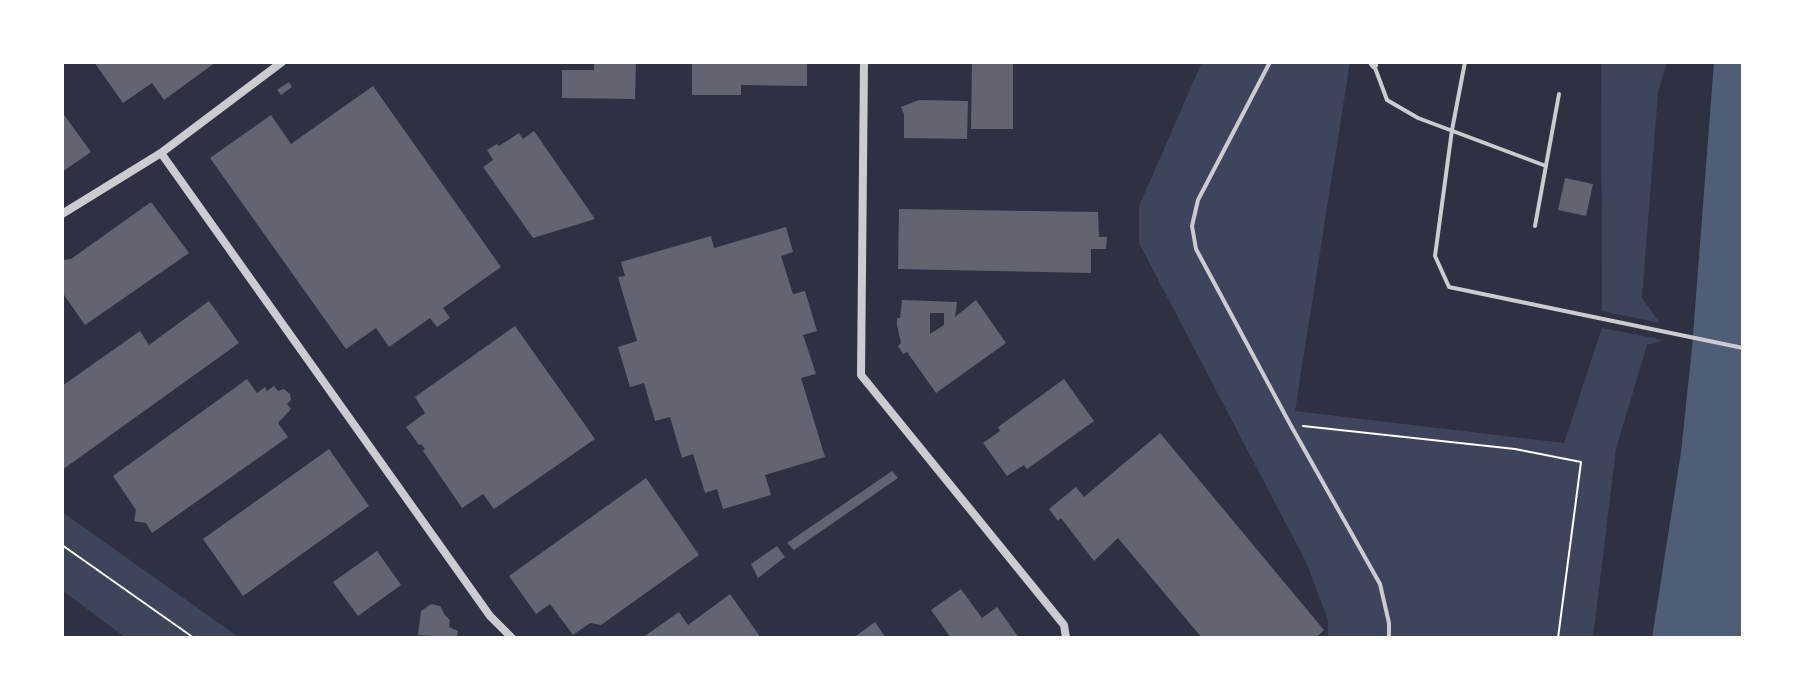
<!DOCTYPE html>
<html>
<head>
<meta charset="utf-8">
<style>
  body { margin:0 }
  #map { position:relative; width:1805px; height:700px; overflow:hidden; background:#2d3142; font-family:Merriweather,serif }
  canvas { display:block }
  .frame { position:absolute; inset:0; border:64px solid #fff; pointer-events:none }
</style>
</head>
<body>
<div id="map">
<canvas width="1805" height="700"></canvas>
<div class="frame"></div>
</div>
<script>
const context = document.querySelector('canvas').getContext('2d');
context.lineJoin = 'round';
function fill(path, color) { context.fillStyle = color; context.fill(path, 'evenodd'); }
const shape = rows => new Path2D(rows.map(r => 'M' + r).join(''));
function trace(path, color, width, dash) { context.strokeStyle = color; context.lineWidth = width; context.lineCap = dash ? 'butt' : 'round'; context.setLineDash(dash || []); context.stroke(path); }
fill(shape([
  [1202,62,1350,62,1295,411,1564,443,1602,328,1664,340,1647,345,1616,449,1593,638,1328,638,1328,620,1306,562,1139,243,1139,206],
  [1601,62,1667,62,1658,93,1642,298,1660,323,1602,311],
  [62,512,240,638,126,638,62,590]
]), '#3c4559');
fill(shape([
  [1714,62,1743,62,1743,638,1652,638,1681,452,1692,348]
]), '#4f5d75');
fill(shape([
  [94,62,216,62,164,100,152,83,123,103],
  [594,62,636,62,635,99,562,98,562,70,594,70],
  [692,62,807,62,807,86,741,85,741,95,692,95],
  [972,62,1013,62,1013,129,971,129],
  [289,82,292,87,281,95,277,90],
  [373,86,501,267,443,308,450,318,437,327,430,318,389,347,376,328,346,349,210,158,271,115,291,144],
  [919,100,968,101,967,139,904,138,904,114,901,107],
  [62,112,91,152,62,172],
  [534,131,595,219,533,238,483,167,493,160,487,150,497,144,499,146,519,133,523,139],
  [1565,178,1593,184,1586,216,1558,210],
  [151,202,189,253,85,325,62,292,62,260,71,259],
  [899,209,1098,212,1099,237,1107,237,1106,249,1091,249,1091,273,898,269],
  [786,227,793,252,781,256,793,294,805,291,817,331,803,335,816,374,801,378,825,457,765,475,771,495,723,509,717,489,705,493,693,454,682,458,670,417,655,421,644,383,630,387,618,347,637,341,618,277,625,276,621,262,711,236,714,248],
  [902,300,957,302,955,317,976,300,1006,343,936,393,907,352,903,354,898,346,901,343,897,325,897,318,900,318],
  [930,313,944,313,944,325,930,334],
  [209,301,239,343,62,470,62,386,140,331,149,345],
  [515,326,595,439,494,509,483,494,462,508,423,451,425,449,421,444,419,445,406,427,425,413,415,397],
  [247,379,257,393,265,387,267,391,274,386,278,391,284,389,290,394,291,400,287,404,291,409,278,423,288,437,152,533,146,523,134,521,136,510,113,476],
  [1064,379,1094,421,1027,469,1024,465,1007,476,983,443,1000,431,998,427],
  [1160,433,1324,630,1316,638,1202,638,1118,538,1094,561,1061,518,1058,521,1049,509,1076,487,1084,497],
  [329,449,369,506,243,596,203,539],
  [892,471,898,478,794,550,787,543],
  [646,478,699,555,601,625,590,623,573,635,550,604,536,614,509,576],
  [777,546,785,557,758,578,751,564],
  [377,551,401,585,358,616,333,582],
  [961,589,982,618,997,607,1019,638,951,638,931,610],
  [730,594,761,638,642,638,679,612,688,625],
  [431,604,440,606,445,615,450,620,449,627,458,631,457,638,418,635,421,611],
  [875,622,886,638,853,638]
]), '#626471');
trace(shape([
  [1303,426,1515,449,1581,462,1558,638],
  [62,545,194,638]
]), '#fff', 2);
trace(shape([
  [1270,62,1198,200,1192,226,1196,249,1290,424,1380,584,1389,623,1389,638],
  [1465,62,1452,130,1435,256,1449,287,1743,348],
  [1374,65,1387,100,1418,118,1546,166],
  [1535,226,1559,94]
]), '#caccd0', 4);
trace(shape([
  [864,62,861,375,1064,625,1066,638],
  [1372,62,1374,65],
  [161,153,490,616,512,638],
  [62,214,161,153,282,62]
]), '#caccd0', 8);
</script>
</body>
</html>
